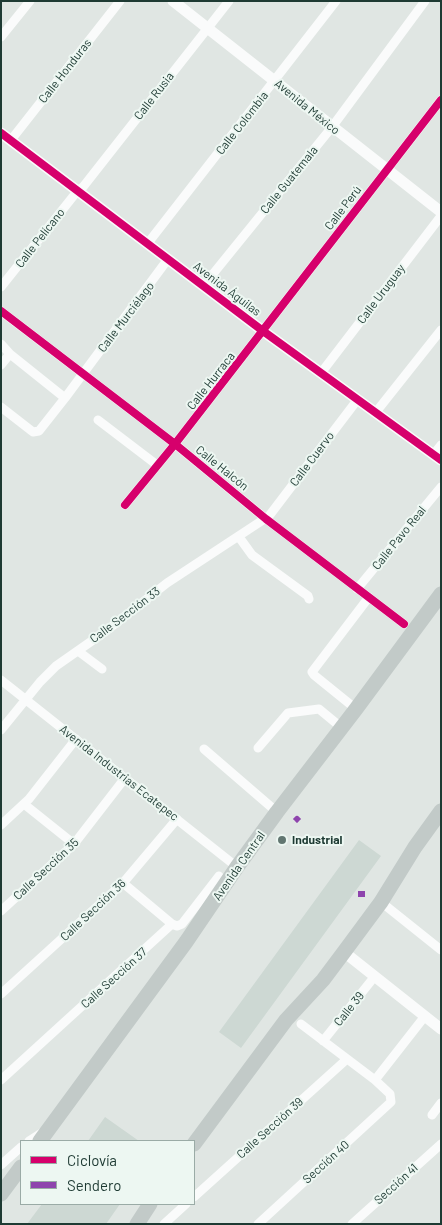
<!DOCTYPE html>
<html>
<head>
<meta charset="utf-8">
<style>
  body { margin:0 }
  #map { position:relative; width:442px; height:1225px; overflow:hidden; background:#e0e6e3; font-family:Barlow,sans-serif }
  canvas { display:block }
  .frame { position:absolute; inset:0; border:2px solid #1e3a33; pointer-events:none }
  .legend { position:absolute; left:20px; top:1140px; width:175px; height:65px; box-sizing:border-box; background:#edf7f2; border:1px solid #9aaba6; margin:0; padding:6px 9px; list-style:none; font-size:15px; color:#1e3a33 }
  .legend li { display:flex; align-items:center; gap:10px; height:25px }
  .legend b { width:25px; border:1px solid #9aaba6 }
</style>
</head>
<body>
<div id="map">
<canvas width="442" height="1225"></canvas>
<div class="frame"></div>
<ul class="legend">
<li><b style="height:6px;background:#d6006c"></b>Ciclovía</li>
<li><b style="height:6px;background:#8e44ad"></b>Sendero</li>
</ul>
</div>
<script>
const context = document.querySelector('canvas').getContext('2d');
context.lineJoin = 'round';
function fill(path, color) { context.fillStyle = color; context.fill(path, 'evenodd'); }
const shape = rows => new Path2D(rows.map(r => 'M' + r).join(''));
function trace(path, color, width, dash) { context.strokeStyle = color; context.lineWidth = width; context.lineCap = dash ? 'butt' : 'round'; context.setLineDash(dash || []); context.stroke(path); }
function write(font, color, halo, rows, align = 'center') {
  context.font = font + ' Barlow,sans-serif'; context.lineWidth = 4; context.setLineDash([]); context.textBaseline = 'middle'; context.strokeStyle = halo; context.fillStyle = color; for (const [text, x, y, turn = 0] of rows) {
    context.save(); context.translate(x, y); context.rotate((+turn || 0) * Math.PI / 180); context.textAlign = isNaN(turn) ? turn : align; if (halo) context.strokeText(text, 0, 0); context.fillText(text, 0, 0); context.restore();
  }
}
fill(shape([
  [359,840,381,856,241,1048,219,1032],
  [105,1117,139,1141,88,1141],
  [42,1204,120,1204,106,1224,27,1224]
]), '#cdd8d3');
trace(shape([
  [1,37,30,1],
  [11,140,120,1],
  [148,243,336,1],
  [204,285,332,127,425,1],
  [1,287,75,194,83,187,229,1],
  [1,311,175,444,266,519,404,624],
  [1,344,10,354,65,398],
  [1,365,10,354],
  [321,373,441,216],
  [1,407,33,432,39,431,65,398,168,259],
  [376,412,441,330],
  [98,420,157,465],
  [434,454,441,445],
  [125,505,175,444,441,100],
  [239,537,252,555,308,596,309,599],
  [357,589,441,487],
  [78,651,102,669],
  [1,680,237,867],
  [356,709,314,675,312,672,369,597],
  [1,730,40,682,56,666,106,631,167,583,269,516,358,399],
  [258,748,288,713,319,709,342,728],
  [204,749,277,812],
  [24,804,74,844],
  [1,825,29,799,76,739],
  [123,883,172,924],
  [381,902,441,950],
  [1,911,74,844,125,778],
  [1,994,123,883,177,819],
  [323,1041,375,976],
  [1,1080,172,924,177,926,182,924,219,876],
  [375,1080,425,1016],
  [432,1115,441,1103],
  [29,1141,43,1132],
  [1,1165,21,1147],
  [194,1197,347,1059],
  [164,1224,186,1204],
  [258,1224,391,1102,390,1094,375,1080,301,1024],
  [352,1224,441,1144]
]), '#fafbfb', 9);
trace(shape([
  [173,1,441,212],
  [1,133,263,331,441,460],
  [344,952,441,1029]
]), '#fafbfb', 11);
trace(shape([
  [40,1141,186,942,237,867,277,812,356,709,441,594],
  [194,1144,286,1020,323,980,344,952,381,902,415,847,441,811],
  [1,1194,21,1167],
  [137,1224,150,1204]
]), '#c2cac8', 15);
trace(shape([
  [295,821,297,819,299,821],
  [358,894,365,894]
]), '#8e44ad', 6, [12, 6]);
trace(shape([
  [1,133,263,331,441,460],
  [1,311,175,444,266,519,404,624],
  [125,505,175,444,441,100]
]), '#d6006c', 8);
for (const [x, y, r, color] of [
  [282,840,5,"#627671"]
]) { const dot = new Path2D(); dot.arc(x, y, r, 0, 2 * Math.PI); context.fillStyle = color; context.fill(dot); trace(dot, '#edf7f2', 2); }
write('12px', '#1e3a33', '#edf7f2', [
  ["Calle Honduras",65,71,-52],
  ["Calle Rusia",154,96,-52],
  ["Avenida México",307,107,39],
  ["Calle Colombia",242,123,-52],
  ["Calle Guatemala",289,180,-51],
  ["Calle Perú",343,208,-53],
  ["Calle Pelícano",40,238,-52],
  ["Avenida Águilas",227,289,37],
  ["Calle Uruguay",381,294,-53],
  ["Calle Murciélago",126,317,-53],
  ["Calle Hurraca",211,381,-52],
  ["Calle Cuervo",312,459,-53],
  ["Calle Halcón",222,468,39],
  ["Calle Pavo Real",399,538,-51],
  ["Calle Sección 33",125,615,-37],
  ["Avenida Industrias Ecatepec",119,773,38],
  ["Avenida Central",239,866,-55],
  ["Calle Sección 35",46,869,-43],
  ["Calle Sección 36",93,910,-43],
  ["Calle Sección 37",114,978,-42],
  ["Calle 39",349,1009,-51],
  ["Calle Sección 39",270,1128,-42],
  ["Sección 40",326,1162,-42],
  ["Sección 41",396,1184,-42]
]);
write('bold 12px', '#1e3a33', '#edf7f2', [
  ["Industrial",292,840]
], 'left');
</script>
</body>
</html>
